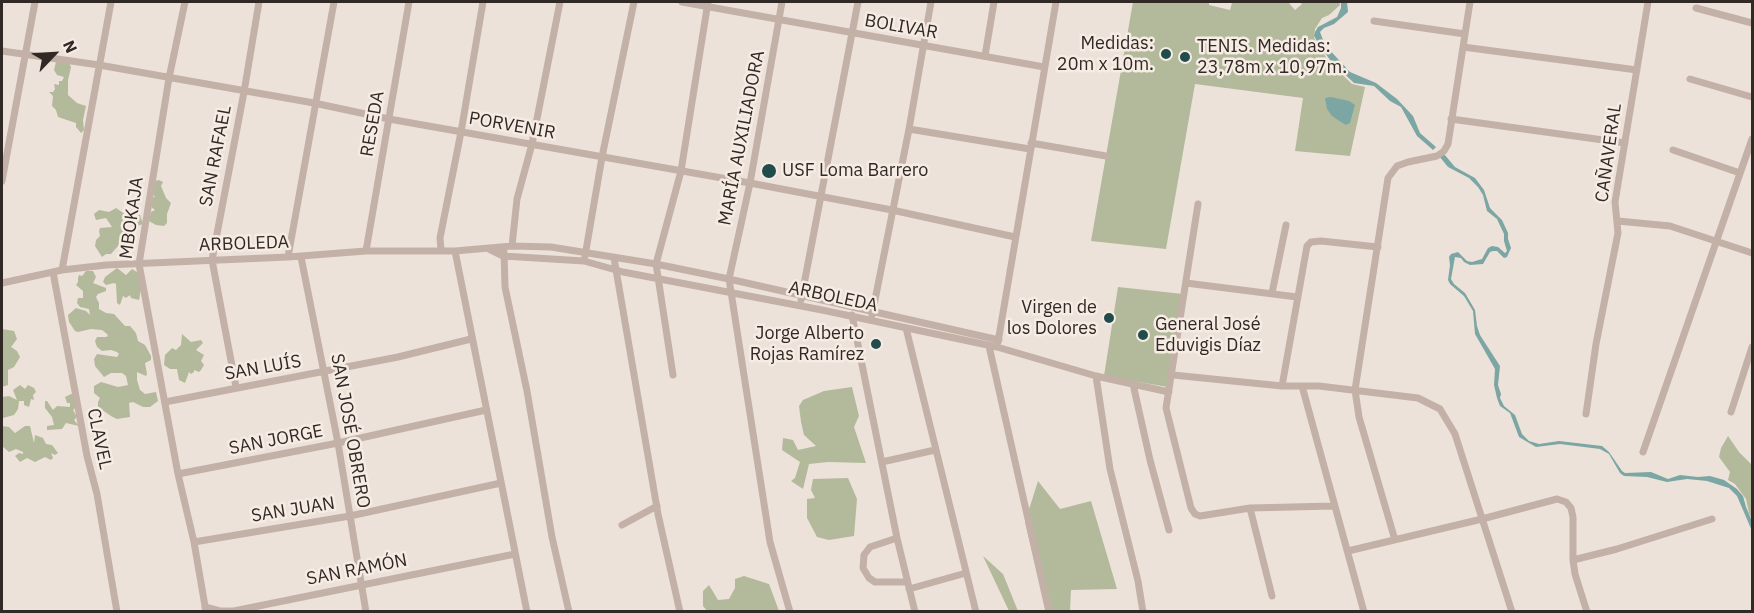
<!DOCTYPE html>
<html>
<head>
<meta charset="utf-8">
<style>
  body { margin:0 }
  #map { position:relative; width:1754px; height:613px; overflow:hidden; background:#ede2d9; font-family:"IBM Plex Sans",sans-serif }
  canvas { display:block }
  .frame { position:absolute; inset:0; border:3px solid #312926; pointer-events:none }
  .north { position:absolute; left:24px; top:24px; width:60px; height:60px; -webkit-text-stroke:4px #f6ece4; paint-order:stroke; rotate:65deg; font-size:16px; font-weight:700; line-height:24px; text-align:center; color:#312926 }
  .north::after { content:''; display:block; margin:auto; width:21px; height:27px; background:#312926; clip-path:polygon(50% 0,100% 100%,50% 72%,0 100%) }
</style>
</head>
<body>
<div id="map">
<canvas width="1754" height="613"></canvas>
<div class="frame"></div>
<div class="north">N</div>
</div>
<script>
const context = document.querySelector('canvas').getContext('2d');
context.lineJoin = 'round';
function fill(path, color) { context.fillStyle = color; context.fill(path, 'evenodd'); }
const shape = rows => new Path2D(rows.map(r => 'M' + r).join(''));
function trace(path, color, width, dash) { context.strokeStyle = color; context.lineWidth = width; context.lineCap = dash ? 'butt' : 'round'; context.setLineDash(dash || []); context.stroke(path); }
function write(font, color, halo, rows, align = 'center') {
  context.font = font + ' "IBM Plex Sans",sans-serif'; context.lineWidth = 5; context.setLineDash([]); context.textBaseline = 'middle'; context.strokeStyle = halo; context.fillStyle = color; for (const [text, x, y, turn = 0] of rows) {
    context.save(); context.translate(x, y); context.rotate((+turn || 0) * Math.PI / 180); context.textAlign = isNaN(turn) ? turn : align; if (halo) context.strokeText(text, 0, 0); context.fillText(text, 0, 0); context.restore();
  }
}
fill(shape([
  [1133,2,1186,2,1191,3,1192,2,1209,2,1209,5,1230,10,1232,3,1228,2,1288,2,1295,10,1302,4,1300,2,1339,2,1340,5,1329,15,1322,18,1315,29,1314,38,1329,62,1352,84,1365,87,1350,156,1295,151,1303,98,1195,84,1166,249,1091,241],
  [56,62,69,63,71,67,68,80,68,95,77,103,86,106,83,120,84,130,81,133,76,127,76,123,58,117,56,110,52,106,53,96,49,92,53,92,55,89,54,84,59,85,59,81,62,81,64,77,57,75,54,70],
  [159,180,163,182,161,186,166,198,171,203,167,214,167,223,164,226,156,225,149,221,151,212,155,210,149,205,151,198,155,197,151,191,155,181],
  [116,208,125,214,132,213,140,215,143,224,134,227,127,223,121,223,122,227,132,234,131,246,124,251,118,246,111,254,106,254,102,257,95,246,96,240,100,236,99,231,100,228,112,227,106,218,96,220,94,214,99,210,109,212],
  [117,268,126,275,132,269,140,274,141,289,139,300,131,298,130,295,126,298,123,296,120,305,117,303,116,284,114,283,106,285,103,282,105,277],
  [86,271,93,271,96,277,93,283,106,288,106,291,98,294,96,297,99,303,99,309,106,313,114,314,125,326,130,326,136,333,138,341,145,345,151,356,151,360,145,363,147,374,146,376,137,372,137,380,140,390,145,394,156,392,158,401,150,407,143,407,133,402,129,403,130,417,117,419,111,416,98,407,98,402,100,398,94,393,94,386,101,382,118,387,128,385,126,376,122,373,111,373,104,377,95,366,94,359,97,354,117,357,119,354,117,352,111,350,102,351,97,347,95,341,97,337,106,337,108,336,107,334,102,330,91,329,78,332,75,331,69,322,68,315,76,308,86,311,90,315,89,309,80,307,77,303,78,298,83,298,83,291,76,285,78,282,78,278,79,275,82,276],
  [1118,287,1183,294,1168,387,1104,376],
  [2,329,14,331,17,339,11,347,17,351,20,357,14,367,8,370,8,385,2,387],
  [182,334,191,342,201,340,203,343,196,350,204,355,201,361,204,365,201,370,199,372,194,370,194,372,191,374,189,372,185,383,179,380,177,369,170,369,164,365,165,355,172,348,176,350,181,345],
  [20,385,25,389,28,385,34,388,36,392,33,395,34,400,31,399,29,407,24,405,24,401,19,401,18,409,14,415,3,418,2,416,2,397,9,396,17,400,13,390],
  [852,387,859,416,854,427,866,463,828,462,809,464,803,489,791,481,795,478,800,462,782,450,783,438,793,440,798,450,816,446,804,435,801,422,799,406,803,400,824,391],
  [71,394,74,395,76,407,73,410,77,417,74,420,79,426,66,423,62,429,47,430,47,426,54,425,52,417,45,408,45,401,47,401,53,410,57,406,70,407,70,403,67,403,65,397],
  [2,426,9,427,15,433,25,426,30,426,34,443,35,435,43,438,46,444,52,445,58,453,55,455,51,453,53,458,51,460,45,457,35,462,27,458,20,462,15,456,19,453,23,454,23,452,16,449,9,452,2,446],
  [1728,436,1739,452,1752,465,1752,519,1749,513,1746,499,1735,484,1728,480,1730,472,1719,457,1721,448],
  [848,478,857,499,854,536,829,540,817,537,807,518,807,499,815,498,811,490,813,479],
  [1038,481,1060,509,1091,501,1117,589,1071,590,1070,611,1046,611,1025,522],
  [983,556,1003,574,1018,611,1009,611],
  [744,576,769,584,779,611,707,611,703,606,703,591,709,585,718,600,729,599,735,588,735,579]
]), '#b2ba9b');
fill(shape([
  [1341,2,1347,2,1348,12,1334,24,1324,28,1320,32,1325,45,1350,72,1376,83,1397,99,1413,116,1420,133,1436,147,1433,150,1417,136,1401,107,1390,101,1374,86,1354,83,1331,61,1322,49,1314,36,1315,32,1318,27,1337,17,1341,8],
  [1331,97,1349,101,1355,105,1350,123,1346,125,1341,122,1332,116,1327,109,1325,98],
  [1444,154,1455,167,1475,178,1484,190,1490,208,1502,220,1508,233,1508,239,1511,248,1507,257,1504,258,1497,251,1493,251,1490,252,1483,264,1470,265,1464,262,1461,258,1455,257,1451,279,1454,284,1465,293,1475,310,1477,326,1480,335,1500,366,1498,385,1501,394,1500,398,1504,406,1515,415,1522,434,1529,441,1539,444,1559,441,1602,446,1609,452,1622,471,1625,473,1651,472,1668,479,1680,475,1698,477,1710,476,1724,480,1737,489,1743,496,1746,507,1752,521,1752,531,1737,496,1729,488,1707,481,1687,479,1667,482,1647,477,1624,476,1620,473,1609,454,1600,449,1560,444,1536,447,1519,437,1510,413,1500,406,1497,398,1494,385,1495,369,1475,334,1473,311,1464,296,1450,284,1448,280,1450,265,1449,257,1451,254,1458,252,1467,261,1472,262,1482,259,1488,248,1492,246,1498,247,1505,253,1507,251,1504,241,1504,234,1497,219,1487,211,1483,195,1478,187,1469,178,1448,167,1439,156]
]), '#7ca6a4');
trace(shape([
  [185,2,169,78,139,264,178,474,194,542,206,612],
  [682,2,1044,67],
  [782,2,750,183,729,279,770,542,790,612],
  [1696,8,1752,23],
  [1374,21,1465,34],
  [1463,47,1637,70],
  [2,51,99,65,314,103,389,119,750,183,892,210,1015,237],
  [985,56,994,2],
  [1690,79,1752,97],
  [1451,119,1625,143],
  [909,129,1030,149],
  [1031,143,1106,156],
  [1673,150,1740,173],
  [2,181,35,2],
  [1198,204,1166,408,1191,508,1195,514,1200,516,1250,508,1334,506],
  [1618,221,1670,226,1752,253],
  [512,246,517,199,532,144,560,2],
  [489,249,503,256,584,261,623,272,822,310,997,347,1096,376,1169,392],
  [441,250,440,238,461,132,483,2],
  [366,251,409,2],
  [455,251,527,612],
  [504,252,505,287,527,391,552,537,569,612],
  [585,256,602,157,634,2],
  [288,257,334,2],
  [301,257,338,443,366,612],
  [614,258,658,514,680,612],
  [62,270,111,2],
  [53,272,87,456,97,494,117,612],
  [2,283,62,270,106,265,288,257,366,251,455,251,512,246,551,247,656,264,729,279,999,340],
  [1186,283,1297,297],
  [1272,293,1286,225],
  [801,300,858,2],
  [852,315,897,538,915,612],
  [872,315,909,129,931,2],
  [906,328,976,612],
  [998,342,1056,2],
  [989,346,1049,612],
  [673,375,656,264,681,171,708,2],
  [1173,375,1282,386,1319,386,1418,398,1440,409,1455,434,1512,612],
  [1096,376,1110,469,1138,581,1143,612],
  [1133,384,1150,460,1169,530],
  [1282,386,1307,246,1311,242,1321,241,1378,247],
  [1302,386,1364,612],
  [236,387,212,260,244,92,259,2],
  [165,402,398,357,471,339],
  [1731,412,1752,347],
  [1586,414,1596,344,1618,233,1615,202,1648,2],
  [1643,452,1752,139],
  [882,462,935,450],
  [178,474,338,443,486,410],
  [1250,508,1272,596],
  [622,525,657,506],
  [897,538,870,547,864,555,863,568,869,578,875,582,907,582],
  [1395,540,1359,417,1355,390,1388,178,1397,166,1408,162,1437,156,1444,151,1448,144,1470,2],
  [194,542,350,516,501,483],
  [1348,551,1482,519,1557,499,1566,502,1571,508,1573,517,1573,560,1575,574,1587,612],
  [1573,560,1617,549,1712,519],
  [909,589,966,573],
  [205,607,220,611,234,611,515,554]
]), '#c3b1a7', 7);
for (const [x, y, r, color] of [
  [1166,54,6,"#214c4c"],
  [1185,57,6,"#214c4c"],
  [769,171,8,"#214c4c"],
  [1109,318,6,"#214c4c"],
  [1143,335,6,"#214c4c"],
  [876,344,6,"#214c4c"]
]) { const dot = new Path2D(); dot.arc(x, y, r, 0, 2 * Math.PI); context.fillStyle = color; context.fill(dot); trace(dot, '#f6ece4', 2); }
write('18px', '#312926', '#f6ece4', [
  ["BOLIVAR",901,27,10],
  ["RESEDA",373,124,-80],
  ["PORVENIR",512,126,10],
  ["MARÍA AUXILIADORA",742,138,-79],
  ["CAÑAVERAL",1609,153,-82],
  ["SAN RAFAEL",216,156,-79],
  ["MBOKAJA",132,218,-82],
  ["ARBOLEDA",244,244,-2],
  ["ARBOLEDA",833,297,12],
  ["SAN LUÍS",263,368,-10],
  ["SAN JOSÉ OBRERO",350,431,80],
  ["CLAVEL",99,439,78],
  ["SAN JORGE",276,440,-11],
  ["SAN JUAN",293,510,-9],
  ["SAN RAMÓN",357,570,-11]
]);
write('18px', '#312926', '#f6ece4', [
  ["Medidas:",1154,44],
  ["20m x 10m.",1154,65],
  ["TENIS. Medidas:",1197,47,"left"],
  ["23,78m x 10,97m.",1197,68,"left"],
  ["USF Loma Barrero",782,171,"left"],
  ["Virgen de",1097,308],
  ["los Dolores",1097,329],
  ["General José",1155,325,"left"],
  ["Eduvigis Díaz",1155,346,"left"],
  ["Jorge Alberto",864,334],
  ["Rojas Ramírez",864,355]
], 'right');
</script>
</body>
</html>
